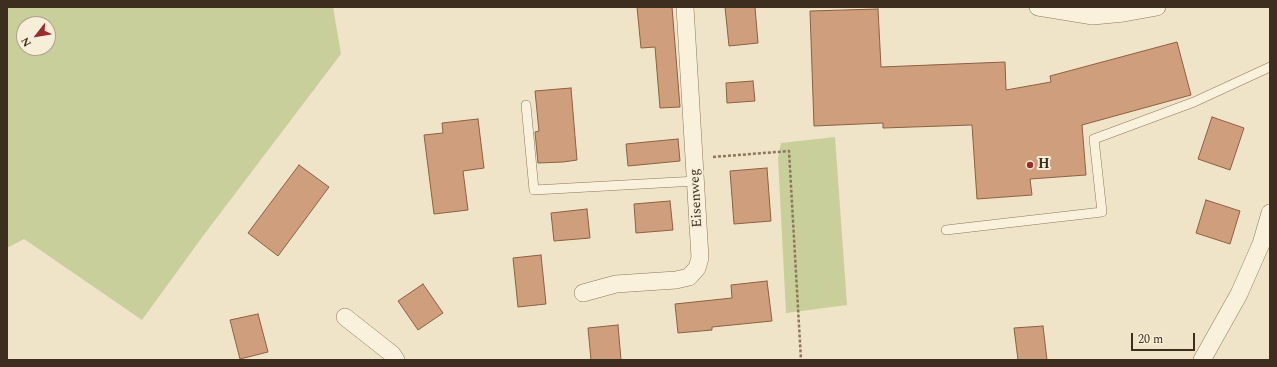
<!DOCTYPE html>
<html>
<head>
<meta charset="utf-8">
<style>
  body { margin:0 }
  #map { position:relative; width:1277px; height:367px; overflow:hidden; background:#f0e4c8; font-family:Spectral,serif }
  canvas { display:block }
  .frame { position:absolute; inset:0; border:8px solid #3d2e20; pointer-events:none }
  .north { position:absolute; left:16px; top:16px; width:40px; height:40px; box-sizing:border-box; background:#f7eed8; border:1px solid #ada18e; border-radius:50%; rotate:239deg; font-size:11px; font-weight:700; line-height:16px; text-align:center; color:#3d2e20 }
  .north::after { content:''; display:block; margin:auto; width:14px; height:18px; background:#9e2a2b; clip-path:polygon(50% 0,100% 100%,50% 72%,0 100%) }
  .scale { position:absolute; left:1131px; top:333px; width:64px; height:18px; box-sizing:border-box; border:2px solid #3d2e20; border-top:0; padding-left:5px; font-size:12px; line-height:14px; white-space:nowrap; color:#3d2e20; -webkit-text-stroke:3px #f7eed8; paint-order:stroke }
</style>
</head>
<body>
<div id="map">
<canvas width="1277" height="367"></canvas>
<div class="frame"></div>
<div class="north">N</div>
<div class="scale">20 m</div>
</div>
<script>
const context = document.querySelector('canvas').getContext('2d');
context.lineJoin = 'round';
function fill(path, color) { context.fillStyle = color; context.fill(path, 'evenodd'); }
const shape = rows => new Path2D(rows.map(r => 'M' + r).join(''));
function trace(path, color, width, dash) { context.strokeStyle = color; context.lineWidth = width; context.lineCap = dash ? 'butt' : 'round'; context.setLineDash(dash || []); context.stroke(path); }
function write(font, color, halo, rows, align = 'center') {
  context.font = font + ' Spectral,serif'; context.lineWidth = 4; context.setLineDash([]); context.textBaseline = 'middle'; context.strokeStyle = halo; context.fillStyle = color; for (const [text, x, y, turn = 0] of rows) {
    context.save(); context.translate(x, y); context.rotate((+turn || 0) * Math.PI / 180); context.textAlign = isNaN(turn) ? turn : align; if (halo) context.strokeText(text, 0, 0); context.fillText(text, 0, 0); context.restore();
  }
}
fill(shape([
  [7,7,333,7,341,54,203,236,142,320,24,239,7,248],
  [24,24,48,24,48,48,24,48],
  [835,137,847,305,786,313,778,158,781,143]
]), '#c9cf9b');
const building = shape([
  [637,7,672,7,680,107,660,108,655,47,641,48,637,7],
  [725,7,755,7,758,43,729,46,725,7],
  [878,9,881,67,1005,62,1006,90,1051,82,1050,76,1177,42,1191,95,1082,125,1086,175,1030,179,1032,195,977,199,972,125,883,128,883,123,814,126,810,11,878,9],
  [753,81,755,101,727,103,726,83,753,81],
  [571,88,577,160,563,162,538,163,535,132,539,131,535,91,571,88],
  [1212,117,1244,128,1230,170,1198,159,1212,117],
  [478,119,484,168,463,171,468,210,434,214,424,135,443,133,442,123,478,119],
  [678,139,680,161,628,166,626,144,678,139],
  [299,165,329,187,278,256,248,233,299,165],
  [767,168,771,221,734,224,730,171,767,168],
  [1206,200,1240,211,1230,244,1196,233,1206,200],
  [670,201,673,230,636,233,634,204,670,201],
  [587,209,590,238,554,241,551,213,587,209],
  [541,255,546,304,518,307,513,258,541,255],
  [767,281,772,321,712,327,712,330,678,333,675,304,732,298,731,285,767,281],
  [423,284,443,313,418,330,398,301,423,284],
  [258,314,268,352,240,359,230,320,258,314],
  [618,325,621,360,591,360,588,328,618,325],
  [1043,326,1047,360,1018,360,1014,328,1043,326]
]);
fill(building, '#cf9f7d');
trace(building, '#8d5f41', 1);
const lane = shape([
  [526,105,534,190,696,181],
  [946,230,1102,212,1094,139,1194,102,1270,67]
]);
const street = shape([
  [1038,7,1093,16,1124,13,1157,7],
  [583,293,616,284,676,280,689,277,697,268,700,258,685,7],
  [345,317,392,354,396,360],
  [1202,360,1239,294,1261,244,1270,213]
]);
trace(lane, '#8d765c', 10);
trace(street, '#8d765c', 18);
trace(shape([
  [713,157,789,151,801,360]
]), '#8d765c', 2.5, [3, 2]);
trace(lane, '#faf1dc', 9);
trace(street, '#faf1dc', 17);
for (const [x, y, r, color] of [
  [1030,165,4,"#9e2a2b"]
]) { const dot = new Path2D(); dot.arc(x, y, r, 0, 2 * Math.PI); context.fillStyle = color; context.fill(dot); trace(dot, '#f7eed8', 1.5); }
write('bold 14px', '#3d2e20', '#f7eed8', [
  ["H",1038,165]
], 'left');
write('14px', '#3d2e20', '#f7eed8', [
  ["Eisenweg",697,198,-93]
]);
</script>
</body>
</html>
